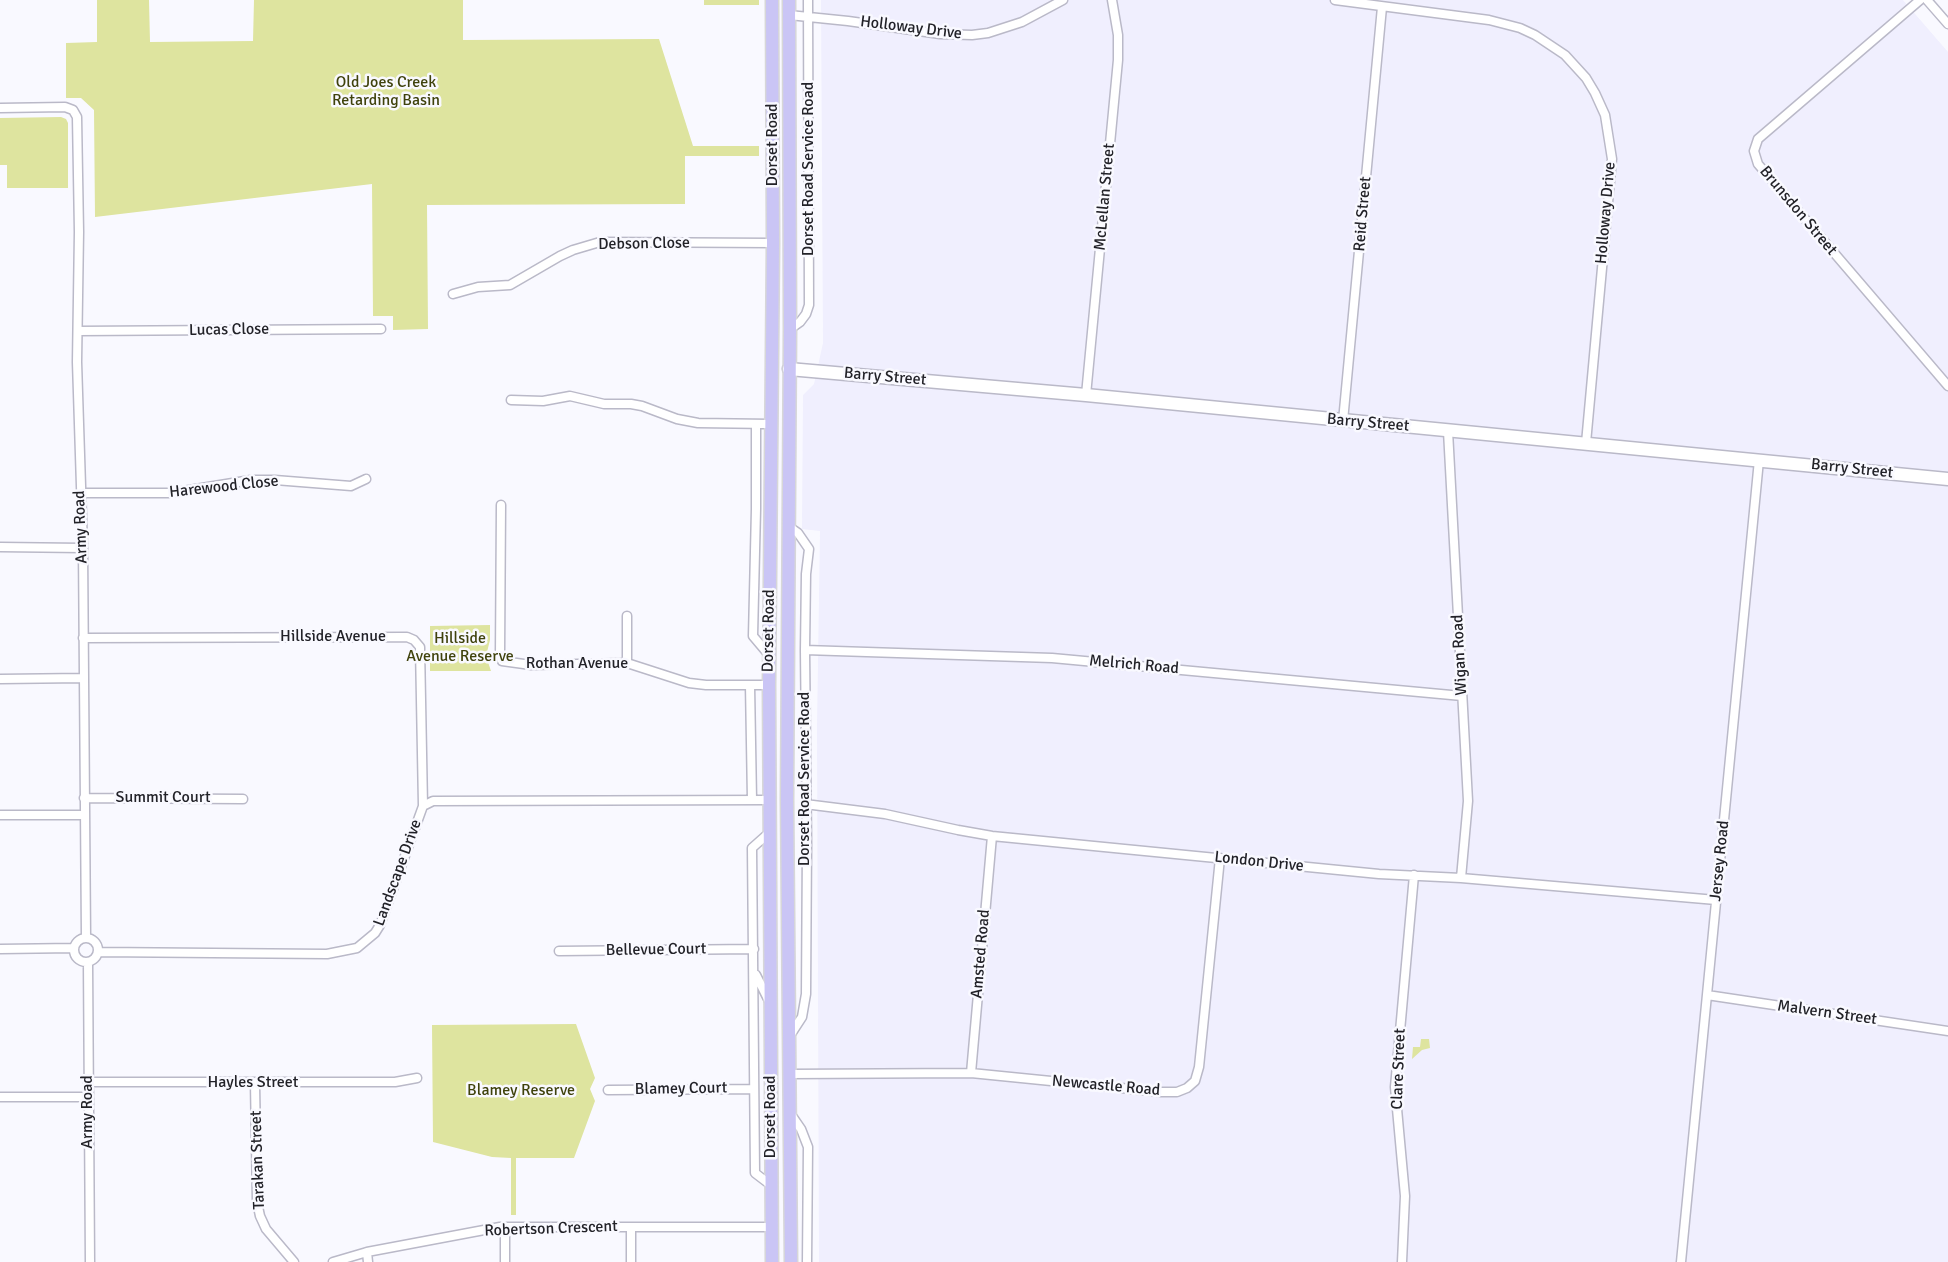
<!DOCTYPE html>
<html>
<head>
<meta charset="utf-8">
<style>
  body { margin:0 }
  canvas { display:block; background:#f9f9ff }
</style>
</head>
<body>
<canvas width="1948" height="1262"></canvas>
<script>
const context = document.querySelector('canvas').getContext('2d');
context.lineJoin = 'round';
function fill(path, color) { context.fillStyle = color; context.fill(path, 'evenodd'); }
const shape = rows => new Path2D(rows.map(r => 'M' + r).join(''));
function trace(path, color, width, dash) { context.strokeStyle = color; context.lineWidth = width; context.lineCap = dash ? 'butt' : 'round'; context.setLineDash(dash || []); context.stroke(path); }
function write(font, color, halo, rows, align = 'center') {
  context.font = font + ' Signika,sans-serif'; context.lineWidth = 5; context.setLineDash([]); context.textBaseline = 'middle'; context.strokeStyle = halo; context.fillStyle = color; for (const [text, x, y, turn = 0] of rows) {
    context.save(); context.translate(x, y); context.rotate((+turn || 0) * Math.PI / 180); context.textAlign = isNaN(turn) ? turn : align; if (halo) context.strokeText(text, 0, 0); context.fillText(text, 0, 0); context.restore();
  }
}
fill(shape([
  [821,0,1903,0,1948,52,1948,1262,819,1262,817,727,820,531,802,529,803,395,814,384,823,343]
]), '#f0effe');
fill(shape([
  [97,0,149,0,150,42,253,41,254,0,463,0,463,40,659,39,693,146,759,146,759,156,685,156,685,204,427,205,428,329,393,330,393,316,373,316,372,184,95,217,94,110,81,98,66,98,66,43,97,42],
  [704,0,759,0,759,5,704,5],
  [61,117,66,119,68,123,68,188,7,188,7,165,0,165,0,118],
  [490,625,490,640,486,656,491,671,430,671,430,626],
  [576,1024,595,1078,590,1089,595,1101,574,1158,516,1158,516,1215,511,1215,511,1158,492,1157,433,1142,432,1025],
  [1421,1039,1429,1039,1430,1048,1422,1050,1412,1059,1413,1047,1420,1047]
]), '#dee49f');
const street = shape([
  [1335,0,1489,20,1520,28,1535,35,1565,55,1586,78,1595,93,1605,115,1612,159,1586,443],
  [1920,0,1758,139,1754,151,1758,164,1948,386],
  [1927,0,1948,24],
  [789,15,848,21,940,34,972,35,988,33,1022,22,1063,0],
  [0,108,65,107,73,110,77,117,79,232,77,362,83,548,86,938],
  [453,294,478,287,510,285,560,256,573,250,600,242,773,243],
  [790,329,800,322,806,314,809,305,808,0],
  [78,331,381,329],
  [1086,395,1118,60,1118,35,1112,0],
  [511,400,543,401,570,396,604,404,631,404,642,406,677,419,698,423,771,424],
  [1343,421,1382,7],
  [756,424,756,509,753,636,769,655],
  [1448,431,1468,801,1461,878],
  [80,493,171,493,251,480,275,480,351,486,366,479],
  [501,505,500,654,502,661,531,665,627,663,689,683,706,685,769,685],
  [788,526,798,533,809,549,806,574,805,650,807,844,806,994,802,1017,789,1037],
  [0,547,83,548],
  [627,616,627,663],
  [83,638,407,637,414,640,420,647,423,806],
  [805,650,1052,658,1462,696],
  [0,679,83,678],
  [750,685,752,800],
  [84,798,243,799],
  [805,804,885,814,958,830,992,836,1379,874,1461,878,1716,900],
  [0,815,85,815],
  [770,832,752,848,755,1173,772,1186],
  '74 950a12 12 0 1 1 24 0a12 12 0 1 1-24 0Z',
  [0,949,74,948],
  [559,951,754,949],
  [99,952,327,954,357,948,375,933,380,925,423,806,433,801,770,800],
  [88,962,90,1262],
  [756,975,769,1001],
  [1707,995,1948,1031],
  [971,1073,992,836],
  [789,1074,971,1073,1161,1092,1177,1092,1187,1088,1195,1081,1199,1067,1220,858],
  [88,1082,395,1082,417,1078],
  [255,1083,257,1202,260,1216,266,1229,294,1262],
  [608,1090,754,1089],
  [0,1097,88,1097],
  [790,1113,801,1129,808,1147,807,1262],
  [505,1227,505,1262],
  [631,1227,631,1262],
  [367,1252,368,1262],
  [333,1262,367,1252,500,1227,772,1227],
  [1402,1262,1405,1196,1395,1087,1414,875],
  [1681,1262,1759,460]
]);
const secondary = shape([
  [789,369,1086,395,1948,479]
]);
const primary = shape([
  [772,0,773,243,769,685,772,1262],
  [789,0,790,329,787,799,791,1262]
]);
trace(street, '#bab9c8', 11);
trace(secondary, '#bab9c8', 15);
trace(primary, '#d7d7d8', 15);
trace(street, '#fff', 8);
trace(secondary, '#fff', 12);
trace(primary, '#cac5f5', 12);
write('16px', '#222228', '#f9f9ff', [
  ["Holloway Drive",911,28,7],
  ["Dorset Road",773,145,-90],
  ["Dorset Road Service Road",809,169,-90],
  ["McLellan Street",1105,197,-85],
  ["Brunsdon Street",1798,211,50],
  ["Holloway Drive",1606,213,-85],
  ["Reid Street",1363,214,-85],
  ["Debson Close",644,244,-1],
  ["Lucas Close",229,330,-1],
  ["Barry Street",885,377,5],
  ["Barry Street",1368,423,5],
  ["Barry Street",1852,469,6],
  ["Harewood Close",224,487,-6],
  ["Army Road",81,527,-92],
  ["Dorset Road",769,631,-89],
  ["Hillside Avenue",333,637],
  ["Wigan Road",1460,655,-93],
  ["Rothan Avenue",577,664],
  ["Melrich Road",1134,665,5],
  ["Dorset Road Service Road",805,779,-90],
  ["Summit Court",163,798],
  ["Jersey Road",1720,861,-84],
  ["London Drive",1259,862,6],
  ["Landscape Drive",398,873,-70],
  ["Bellevue Court",656,950,-1],
  ["Amsted Road",981,954,-85],
  ["Malvern Street",1827,1013,8],
  ["Clare Street",1399,1069,-88],
  ["Hayles Street",253,1083],
  ["Newcastle Road",1106,1086,5],
  ["Blamey Court",681,1089,-1],
  ["Army Road",88,1112,-90],
  ["Dorset Road",771,1117,-90],
  ["Tarakan Street",258,1160,-92],
  ["Robertson Crescent",551,1229,-2]
]);
write('16px', '#3f420c', '#f9f9ff', [
  ["Old Joes Creek",386,83],
  ["Retarding Basin",386,101],
  ["Hillside",460,639],
  ["Avenue Reserve",460,657],
  ["Blamey Reserve",521,1091]
]);
</script>
</body>
</html>
